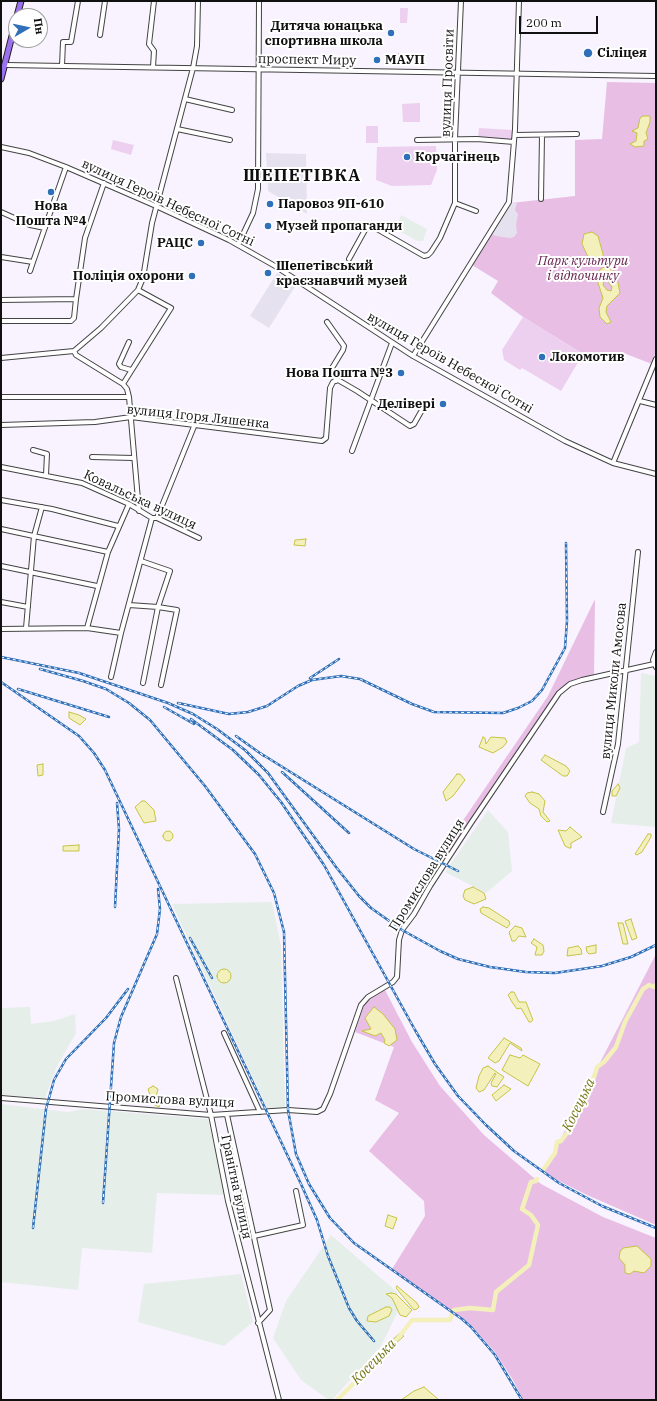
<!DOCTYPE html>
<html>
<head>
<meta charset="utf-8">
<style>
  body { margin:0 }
  #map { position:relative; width:657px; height:1401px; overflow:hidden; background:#f8f3fe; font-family:"IBM Plex Serif",serif }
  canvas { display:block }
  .frame { position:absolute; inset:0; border:2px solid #101010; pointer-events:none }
  .north { position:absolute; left:8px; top:8px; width:40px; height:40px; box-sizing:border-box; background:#fff; border:1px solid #9f9f9f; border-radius:50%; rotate:81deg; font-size:11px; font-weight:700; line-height:16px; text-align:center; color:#101010 }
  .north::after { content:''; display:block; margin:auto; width:14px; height:18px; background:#2f70b9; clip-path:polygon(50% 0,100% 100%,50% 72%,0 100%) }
  .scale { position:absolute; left:519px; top:16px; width:79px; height:18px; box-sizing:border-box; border:2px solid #101010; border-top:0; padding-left:5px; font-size:12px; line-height:14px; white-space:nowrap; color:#101010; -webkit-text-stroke:3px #fff; paint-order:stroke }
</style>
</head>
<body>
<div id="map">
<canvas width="657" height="1401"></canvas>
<div class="frame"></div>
<div class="north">Пн</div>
<div class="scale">200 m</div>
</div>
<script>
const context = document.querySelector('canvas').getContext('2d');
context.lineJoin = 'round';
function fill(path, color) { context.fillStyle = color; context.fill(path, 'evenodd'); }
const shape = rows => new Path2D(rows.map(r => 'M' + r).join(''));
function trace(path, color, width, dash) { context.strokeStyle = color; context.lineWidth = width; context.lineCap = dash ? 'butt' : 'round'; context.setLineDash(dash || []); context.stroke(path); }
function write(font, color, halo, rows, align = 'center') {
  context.font = font + ' "IBM Plex Serif",serif'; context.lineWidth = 4; context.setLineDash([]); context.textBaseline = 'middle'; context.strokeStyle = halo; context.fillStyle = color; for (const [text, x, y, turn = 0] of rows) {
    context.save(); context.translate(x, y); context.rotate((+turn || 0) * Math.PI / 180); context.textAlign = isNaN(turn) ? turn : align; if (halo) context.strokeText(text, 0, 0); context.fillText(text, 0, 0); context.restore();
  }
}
fill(shape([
  [401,215,427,229,423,241,417,241,396,229],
  [641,673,656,676,656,827,611,823,626,748,639,742],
  [488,810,508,832,512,871,486,893,445,872],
  [272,902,281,946,285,1108,268,1110,172,904],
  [30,1007,31,1024,54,1021,75,1014,76,1033,56,1068,45,1098,1,1095,1,1008],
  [1,1104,68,1112,83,1109,208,1119,226,1195,157,1193,152,1253,82,1248,78,1290,1,1282],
  [331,1235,397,1292,398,1311,381,1346,332,1400,329,1400,301,1380,273,1338,286,1301],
  [241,1274,253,1322,224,1346,138,1322,144,1284]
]), '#e5eee9');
fill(shape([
  [392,53,400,53,399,64,392,64],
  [607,82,656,83,656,351,652,364,621,352,583,354,523,317,491,293,498,281,472,265,511,203,575,196,575,140,602,139],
  [595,599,594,677,563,689,444,862,438,857,548,696],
  [656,954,656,1225,587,1195,543,1173],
  [385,990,412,1042,440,1086,484,1135,541,1184,603,1217,656,1238,656,1400,523,1400,513,1380,495,1352,469,1323,392,1269,425,1216,424,1201,369,1151,399,1113,375,1100,394,1047,355,1032,365,1003]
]), '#e8bee5');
fill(shape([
  [400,8,408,8,407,23,400,23],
  [420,103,420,122,403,122,402,104],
  [366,126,378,126,378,143,366,143],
  [479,128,513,130,512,140,478,138],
  [113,140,134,145,131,155,111,149],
  [436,146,437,170,431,185,392,186,376,180,377,147],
  [523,317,583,354,561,391,522,368,520,370,504,360,502,350]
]), '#edcfef');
fill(shape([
  [266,153,306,154,307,214,268,191],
  [511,203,517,203,515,210,518,214,516,225,517,233,514,237,510,238,496,236,492,234],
  [277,273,296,285,269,328,250,316]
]), '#e6e1ef');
const water = shape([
  [643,116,650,116,650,122,646,133,648,139,644,141,644,146,635,147,630,144,636,141,637,133,632,131,638,128,640,118,643,116],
  [592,232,598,236,603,254,603,259,597,262,592,262,588,257,582,244,584,234,592,232],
  [604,267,613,270,617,278,620,293,607,306,606,312,611,322,607,324,600,317,599,308,603,298,595,274,604,267],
  [607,280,612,287,611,291,607,290,603,285,604,281,607,280],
  [306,539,305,546,294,545,295,540,306,539],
  [69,712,79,715,86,719,80,725,69,718,69,712],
  [483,737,485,738,486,744,491,737,505,738,507,742,503,747,493,753,479,747,483,737],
  [545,755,566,766,570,771,567,776,563,776,541,760,545,755],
  [43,764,43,775,38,776,37,765,43,764],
  [457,774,460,774,465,780,453,796,446,801,443,792,457,774],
  [618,784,620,788,616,796,612,796,612,791,618,784],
  [532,792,539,794,545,801,543,812,550,821,547,822,541,816,539,809,530,803,525,796,527,793,532,792],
  [142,801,145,801,154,810,156,821,144,823,135,807,142,801],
  [570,827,582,837,571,843,571,848,569,848,565,846,558,830,566,831,570,827],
  '163 836a5 5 0 1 1 10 0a5 5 0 1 1-10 0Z',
  [648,834,651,834,651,837,642,852,637,855,635,854,648,834],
  [79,845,79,851,63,851,63,846,79,845],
  [473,887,484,893,486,899,474,904,465,900,463,896,465,890,473,887],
  [483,907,489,908,509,921,510,924,507,928,481,913,480,909,483,907],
  [631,919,637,938,632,940,625,921,631,919],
  [618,923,623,923,628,944,623,944,618,923],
  [515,926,522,928,526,937,519,936,515,941,512,941,509,932,515,926],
  [534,939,543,945,544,951,542,955,535,955,537,947,531,943,534,939],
  [596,945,596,953,589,954,587,952,586,947,596,945],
  [578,946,581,949,582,954,567,956,568,948,578,946],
  '217 976a7 7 0 1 1 14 0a7 7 0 1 1-14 0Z',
  [511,992,514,992,519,1002,526,1002,533,1020,531,1022,529,1022,521,1008,517,1009,512,1002,508,995,511,992],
  [374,1007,383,1014,395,1029,397,1040,389,1046,384,1043,385,1040,381,1033,375,1036,362,1031,371,1029,365,1018,374,1007],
  [504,1038,521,1048,522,1051,510,1043,499,1061,495,1063,488,1058,504,1038],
  [510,1055,520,1058,523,1055,540,1064,528,1086,502,1070,510,1055],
  [488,1066,504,1077,497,1087,492,1086,491,1083,496,1074,495,1073,484,1090,479,1092,476,1088,479,1076,483,1068,488,1066],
  [504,1085,511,1089,496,1101,492,1095,504,1085],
  [153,1086,158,1089,156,1097,161,1103,159,1107,153,1104,148,1089,153,1086],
  [388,1215,397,1218,393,1229,385,1226,388,1215],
  [637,1246,651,1259,651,1266,644,1273,634,1271,630,1274,625,1273,625,1265,619,1258,620,1252,623,1248,637,1246],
  [397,1286,417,1303,419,1307,417,1309,414,1310,396,1288,397,1286],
  [391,1293,396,1294,412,1310,406,1317,400,1315,392,1298,386,1294,391,1293],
  [386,1307,390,1307,392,1310,389,1316,376,1322,367,1321,368,1316,386,1307],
  [399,1334,404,1336,379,1358,391,1341,399,1334],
  [424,1387,439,1400,401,1400,414,1391,424,1387]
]);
fill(water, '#f3f0bb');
trace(water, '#c6c346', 1);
trace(shape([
  [543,1170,555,1153,557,1142,561,1141,567,1133,571,1125,571,1116,579,1111,594,1077,597,1067,604,1062,616,1047,625,1022,643,989,649,985,654,987,656,985],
  [454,1310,470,1308,493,1310,496,1292,529,1265,538,1225,531,1215,522,1209,531,1182,536,1181,537,1179],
  [399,1337,412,1320,450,1320,452,1314],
  [337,1400,384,1353]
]), '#f3f0bb', 4.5);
const minor = shape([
  [100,35,105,1],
  [6,65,656,76],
  [62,66,63,42,71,42,78,1],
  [153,67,154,51,149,44,154,1],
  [185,99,232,110],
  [177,129,230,140],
  [515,135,577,134],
  [417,140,477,139,514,142],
  [1,147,29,153,66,167,156,206,229,240,275,266,413,356,565,441,613,463,656,474],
  [541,199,542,135],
  [455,203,476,211],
  [1,212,30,225,45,228],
  [238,245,253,213,258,189,259,1],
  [1,257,33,262,66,167],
  [349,259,365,230,370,225,424,256,428,255,431,252,440,238,455,203,455,139,461,1],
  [30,271,33,262],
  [138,290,171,308,123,384,127,389,129,397,139,511],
  [1,300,76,299,85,238,104,183],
  [1,321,71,321,74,318,76,299],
  [327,322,344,346,343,350,332,368,336,381],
  [129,342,119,364,121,367,131,370],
  [74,351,76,355,123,384],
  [413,356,509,202,515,129,519,1],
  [1,358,74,351,101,328,138,290,143,278,152,223,193,68,197,46,198,1],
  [1,397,129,397],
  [640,401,656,405],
  [1,425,95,422,131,417,322,441,326,438,330,388,333,382,338,380,357,391,410,426,414,424,422,410],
  [33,450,47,454,46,475],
  [352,451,392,343],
  [92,457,134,458],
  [613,463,656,359],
  [1,467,82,483,129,504,152,518,157,518,199,538],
  [1,500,52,509,118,526],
  [157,518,195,424],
  [1,529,108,552],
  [141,561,170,571,158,607,143,683],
  [1,566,97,586],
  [1,602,28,607],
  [129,605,158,607,177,610,161,685],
  [26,628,34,536,42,507],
  [87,628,108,552,129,504],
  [1,629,87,628,121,633],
  [656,652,653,660,656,667],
  [111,677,121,633,152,518],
  [603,812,618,744,638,552],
  [176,978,211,1115,228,1201,279,1400],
  [224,1033,260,1112],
  [1,1098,211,1115,288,1110,317,1112,323,1109,330,1094,361,1005,368,997,393,982,397,977,399,940,402,930,414,914,430,886,471,823,559,693,570,684,582,680,654,664],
  [227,1115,270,1310,258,1323],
  [254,1236,303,1225,296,1191]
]);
const major = shape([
  [17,16,21,1],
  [1,79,16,20]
]);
trace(minor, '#434343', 6);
trace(major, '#212121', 7);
trace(minor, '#fff', 4);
trace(major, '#9c71f1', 5);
const rail = shape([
  [1,657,79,673,168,703,193,714,217,729,245,750,268,773,336,867,359,896,371,908,402,930,440,951,458,959,490,967,526,972,555,973,602,966,631,957,656,945],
  [40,669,83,681,106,689,129,703,150,720,205,786,255,854,274,893,284,932,288,1110,296,1154,309,1184,330,1218,354,1243,462,1319,471,1327,495,1355,522,1400],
  [310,678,339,659],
  [1,682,79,736,94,753,105,770,301,1184,317,1220,328,1256,349,1308,357,1321,374,1341],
  [18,689,109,717],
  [178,703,229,714,248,712,267,706,298,686,312,680,341,676,360,679,412,704,434,712,503,713,518,708,532,701,542,690,565,648,567,621,566,543],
  [164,707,194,724],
  [191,719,233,750,259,775,281,802,324,865,415,1030,435,1064,458,1096,486,1125,514,1151,559,1183,602,1206,656,1228],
  [236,736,264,756],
  [260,753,414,849,458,871],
  [282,772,349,833],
  [115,907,119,829,117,803],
  [190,938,212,978],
  [103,1203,114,1043,121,1017,157,934,160,909,158,889],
  [33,1228,46,1109,54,1080,66,1059,106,1018,128,989]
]);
trace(rail, '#2f70b9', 2.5);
trace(rail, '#fff', 1, [3]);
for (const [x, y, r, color] of [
  [391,33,4,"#2f70b9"],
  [588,53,5,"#2f70b9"],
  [377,60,4,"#2f70b9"],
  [407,157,4,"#2f70b9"],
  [51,192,4,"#2f70b9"],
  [270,204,4,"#2f70b9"],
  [268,226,4,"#2f70b9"],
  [201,243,4,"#2f70b9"],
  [268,273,4,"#2f70b9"],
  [192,276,4,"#2f70b9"],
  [542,357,4,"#2f70b9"],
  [401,373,4,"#2f70b9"],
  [443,404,4,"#2f70b9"]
]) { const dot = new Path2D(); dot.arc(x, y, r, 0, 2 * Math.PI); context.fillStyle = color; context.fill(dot); trace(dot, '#fff', 1.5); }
write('bold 13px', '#101010', '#fff', [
  ["Дитяча юнацька",383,26,"right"],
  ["спортивна школа",383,41,"right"],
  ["Сіліцея",597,53],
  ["МАУП",385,60],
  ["Корчагінець",415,157],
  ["Паровоз 9П-610",278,204],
  ["Нова",51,206,"center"],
  ["Пошта №4",51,221,"center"],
  ["Музей пропаганди",276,226],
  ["РАЦС",193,243,"right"],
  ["Шепетівський",276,266],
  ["краєзнавчий музей",276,281],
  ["Поліція охорони",184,276,"right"],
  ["Локомотив",550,357],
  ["Нова Пошта №3",393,373,"right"],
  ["Делівері",435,404,"right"]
], 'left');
write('13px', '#101010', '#fff', [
  ["проспект Миру",307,60,1],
  ["вулиця Просвіти",448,83,-88],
  ["вулиця Героїв Небесної Сотні",168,203,25],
  ["вулиця Героїв Небесної Сотні",450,363,30],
  ["вулиця Ігоря Ляшенка",198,417,6],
  ["Ковальська вулиця",140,500,25],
  ["вулиця Миколи Амосова",614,681,-84],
  ["Промислова вулиця",427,875,-58],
  ["Промислова вулиця",170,1100,3],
  ["Гранітна вулиця",236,1187,78]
]);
write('italic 13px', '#65234d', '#fff', [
  ["Парк культури",583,261],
  ["і відпочинку",583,276]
]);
write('italic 14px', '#78791c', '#fff', [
  ["Косецька",579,1105,-64],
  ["Косецька",374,1362,-46]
]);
context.letterSpacing = '1px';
write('bold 17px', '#101010', '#fff', [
  ["ШЕПЕТІВКА",302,176]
]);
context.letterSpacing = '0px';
</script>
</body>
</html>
